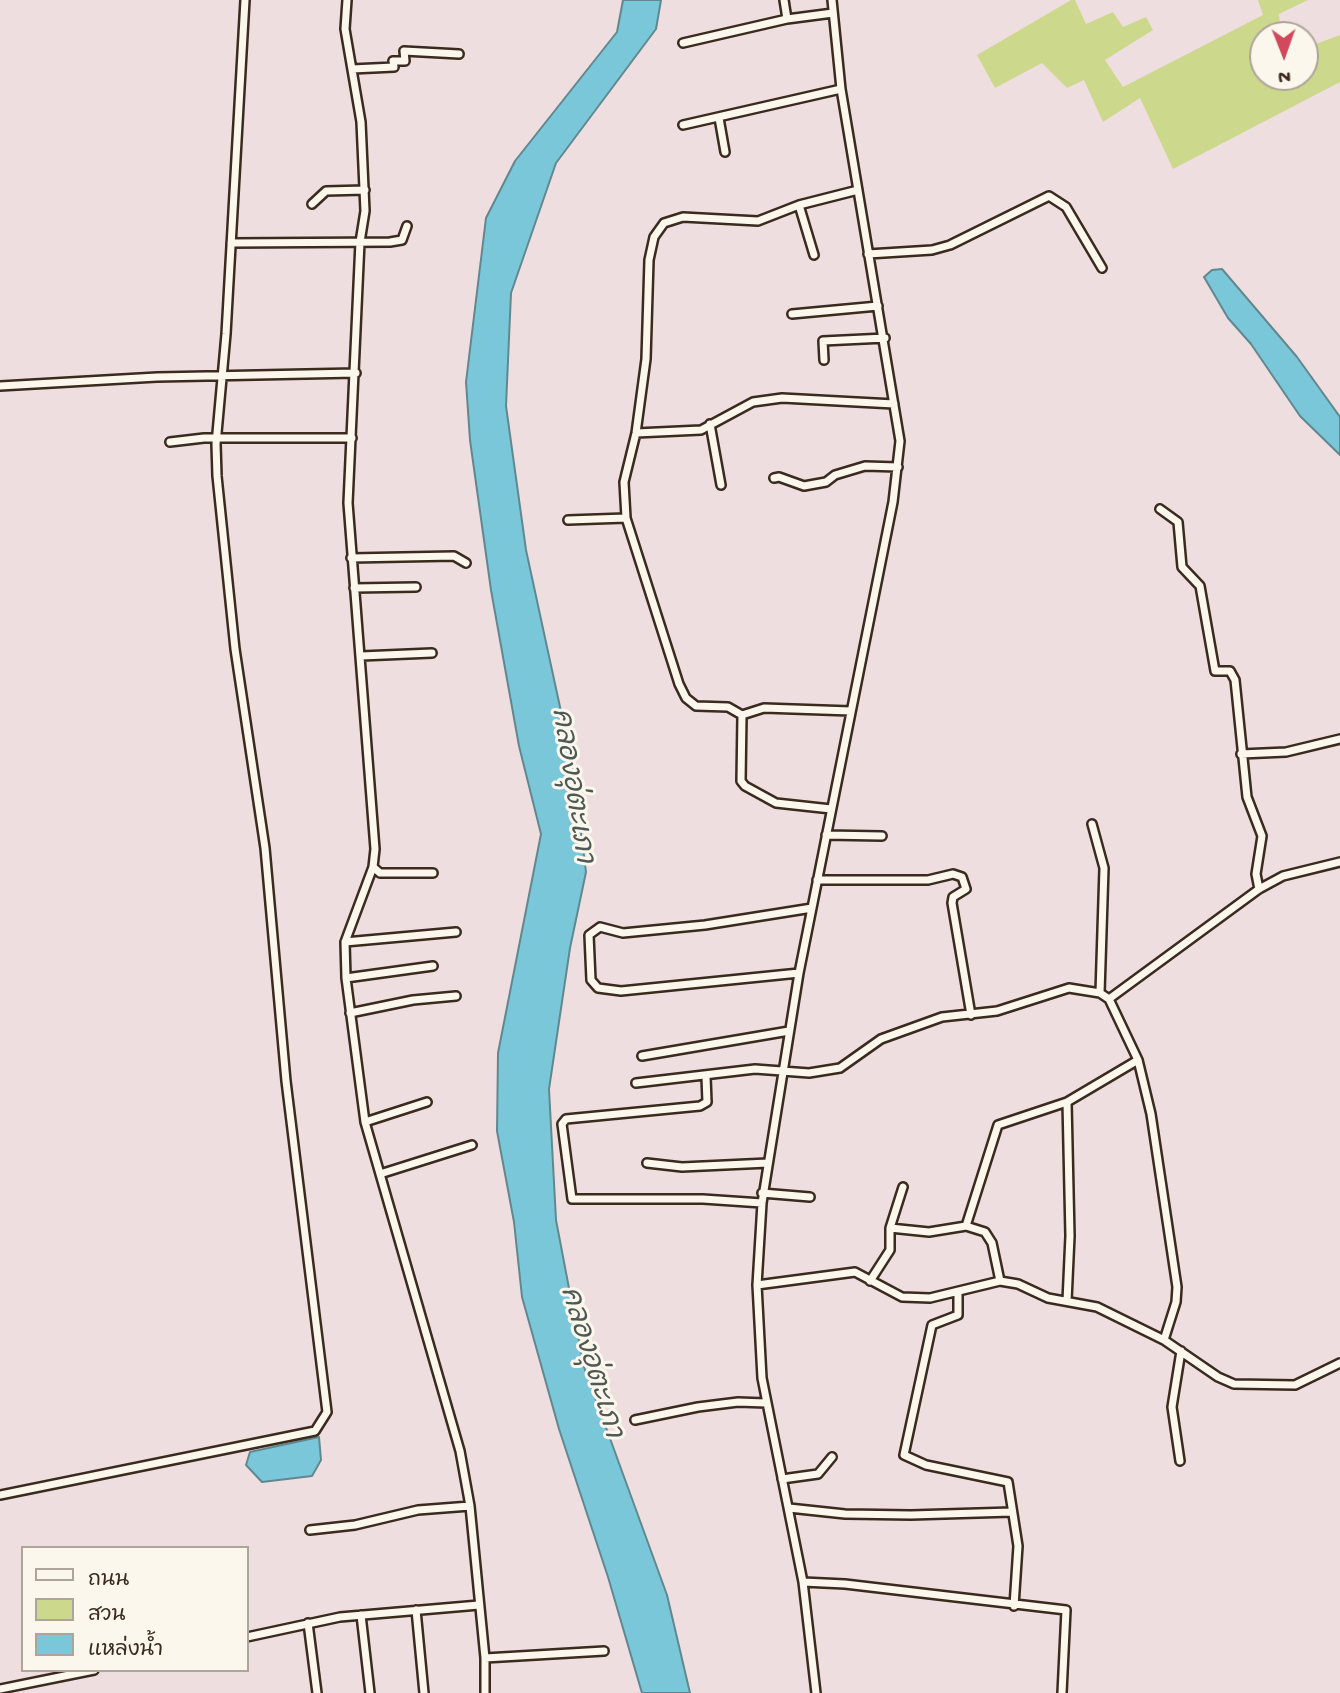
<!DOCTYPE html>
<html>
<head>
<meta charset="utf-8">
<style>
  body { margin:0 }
  #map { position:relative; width:1340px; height:1693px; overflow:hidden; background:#efdedf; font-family:"Gochi Hand","Playpen Sans Thai",sans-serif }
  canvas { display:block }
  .legend { position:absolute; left:21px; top:1546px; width:228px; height:126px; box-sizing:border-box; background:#fbf7ec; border:2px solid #aea59a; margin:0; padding:9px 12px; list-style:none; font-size:21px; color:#3b2a1e }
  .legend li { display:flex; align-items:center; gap:14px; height:35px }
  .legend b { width:35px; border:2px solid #aea59a }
  .north { position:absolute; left:1249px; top:21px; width:70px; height:70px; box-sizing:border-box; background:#fbf7ec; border:2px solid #aea59a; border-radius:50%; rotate:179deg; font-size:19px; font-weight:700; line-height:28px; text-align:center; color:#3b2a1e }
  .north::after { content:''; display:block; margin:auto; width:24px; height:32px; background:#d1495b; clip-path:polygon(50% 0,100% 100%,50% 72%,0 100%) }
</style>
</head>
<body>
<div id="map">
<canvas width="1340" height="1693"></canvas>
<ul class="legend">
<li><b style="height:9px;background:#fbf7ec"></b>ถนน</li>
<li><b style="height:19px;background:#ccd98c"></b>สวน</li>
<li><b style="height:19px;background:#7bc7da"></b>แหล่งน้ำ</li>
</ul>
<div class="north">N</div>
</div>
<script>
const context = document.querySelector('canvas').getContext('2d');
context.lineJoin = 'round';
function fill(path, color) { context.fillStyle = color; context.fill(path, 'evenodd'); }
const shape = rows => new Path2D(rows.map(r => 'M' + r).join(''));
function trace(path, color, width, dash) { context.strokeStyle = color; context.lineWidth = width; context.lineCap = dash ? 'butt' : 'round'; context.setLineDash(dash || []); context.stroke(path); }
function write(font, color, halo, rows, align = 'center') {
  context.font = font + ' "Gochi Hand","Playpen Sans Thai",sans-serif'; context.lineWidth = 6; context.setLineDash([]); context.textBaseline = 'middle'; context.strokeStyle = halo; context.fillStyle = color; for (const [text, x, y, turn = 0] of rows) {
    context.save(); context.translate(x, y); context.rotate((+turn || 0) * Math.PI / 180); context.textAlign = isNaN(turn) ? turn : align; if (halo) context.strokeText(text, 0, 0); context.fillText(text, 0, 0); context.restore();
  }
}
fill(shape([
  [1071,0,1075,0,1086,24,1113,12,1123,27,1146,17,1153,30,1105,60,1123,87,1263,15,1258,0,1308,0,1279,14,1281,35,1263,35,1263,77,1305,77,1305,48,1340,35,1340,82,1173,169,1140,98,1103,122,1084,80,1067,88,1042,63,995,88,977,55]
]), '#ccd98c');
const water = shape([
  [623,0,661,0,656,29,556,163,511,293,506,406,526,550,573,767,586,872,570,948,549,1089,556,1220,584,1367,667,1595,690,1693,642,1693,608,1577,559,1429,522,1297,514,1222,497,1131,498,1053,541,834,519,746,491,590,470,440,466,382,486,218,515,161,617,32,623,0],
  [1222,269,1297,357,1340,417,1340,455,1300,416,1251,344,1228,318,1204,277,1212,270,1222,269],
  [319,1437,321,1460,312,1476,262,1482,246,1465,250,1452,319,1437]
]);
fill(water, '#7bc7da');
trace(water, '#61888f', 2);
const minor = shape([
  [347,0,345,29,361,122,365,211,360,242,348,503,375,849,373,867,345,942,346,978,365,1122,460,1451,470,1506,485,1658,485,1693],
  [784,0,787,19],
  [683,43,787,19,833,13],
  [352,69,394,67,393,61,405,61,404,51,459,54],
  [719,118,725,152],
  [683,125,841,89],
  [312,204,326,191,365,190],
  [799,205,814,255],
  [231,243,390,242,402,240,407,226],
  [868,254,932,250,950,245,1049,196,1066,207,1102,268],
  [792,314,878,306],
  [824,360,823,341,885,338],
  [0,386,157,377,356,373],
  [710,424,721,485],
  [636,433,701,430,753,402,782,398,894,404],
  [170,442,204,438,352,438],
  [774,478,779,477,804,486,826,482,835,475,865,466,898,467],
  [1160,509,1178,522,1182,567,1200,586,1215,671,1230,671,1235,680,1247,797,1262,836,1256,874,1259,889],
  [568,520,626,518],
  [351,558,454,556,466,563],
  [354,588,416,587],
  [361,656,432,653],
  [742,715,764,708,851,711],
  [1241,754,1286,752,1340,739],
  [831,809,776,803,745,786,741,781,742,715,728,707,696,706,686,698,679,684,626,518,624,482,636,433,646,359,649,260,654,237,664,223,683,217,758,221,799,205,858,190],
  [1092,824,1104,868,1100,993],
  [826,835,882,836],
  [373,867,380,873,433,873],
  [817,880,928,880,953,874,962,877,966,889,953,897,952,903,971,1015],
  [345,942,456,932],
  [799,973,621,991,598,988,591,980,589,935,600,927,623,933,705,925,812,908],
  [346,978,433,966],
  [1109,999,1259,889,1283,876,1340,862],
  [350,1013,413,1000,456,996],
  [642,1056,789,1031],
  [706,1077,707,1102,700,1106,566,1119,562,1124,572,1199,703,1199,762,1203],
  [636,1083,755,1069,809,1073,840,1068,881,1039,942,1017,997,1011,1069,988,1100,993,1109,999,1138,1060,1151,1114,1177,1287,1176,1302,1164,1340],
  [365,1122,427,1102],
  [647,1163,682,1167,768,1163],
  [380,1174,472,1145],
  [762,1193,810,1197],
  [966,1226,998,1125,1067,1102],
  [890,1228,929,1232,966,1226,985,1232,992,1243,1000,1281],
  [870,1281,890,1250,890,1228,903,1187],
  [757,1285,855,1272,902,1297,930,1298,1000,1281,1018,1284,1048,1298,1097,1307,1164,1340,1218,1377,1234,1384,1295,1385,1340,1363],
  [958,1292,958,1315,932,1325,904,1455,926,1465,1008,1482,1018,1546,1014,1606],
  [1067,1301,1070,1236,1067,1102,1138,1060],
  [635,1420,698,1407,738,1402,766,1403],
  [1180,1461,1172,1407,1181,1351],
  [782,1479,818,1474,832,1457],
  [0,1495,315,1431,327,1412,286,1081,265,848,235,649,217,476,216,444,226,334,245,0],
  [789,1508,845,1514,911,1515,1012,1512],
  [310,1530,355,1525,418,1510,470,1506],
  [803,1582,845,1584,1066,1610,1062,1693],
  [416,1610,424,1693],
  [361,1615,370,1693],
  [308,1623,317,1693],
  [247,1637,340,1617,479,1605],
  [485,1658,604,1651],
  [0,1689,94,1670],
  [816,1693,803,1582,762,1378,757,1285,762,1203,799,973,893,502,900,441,841,89,832,0]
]);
trace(minor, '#3b2a1e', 12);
trace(minor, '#fbf7ec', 7);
write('italic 28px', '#4e5956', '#fbf7ec', [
  ["คลองอุ่ตะเภา",570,786,81],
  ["คลองอุ่ตะเภา",589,1363,73]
]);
</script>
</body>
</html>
